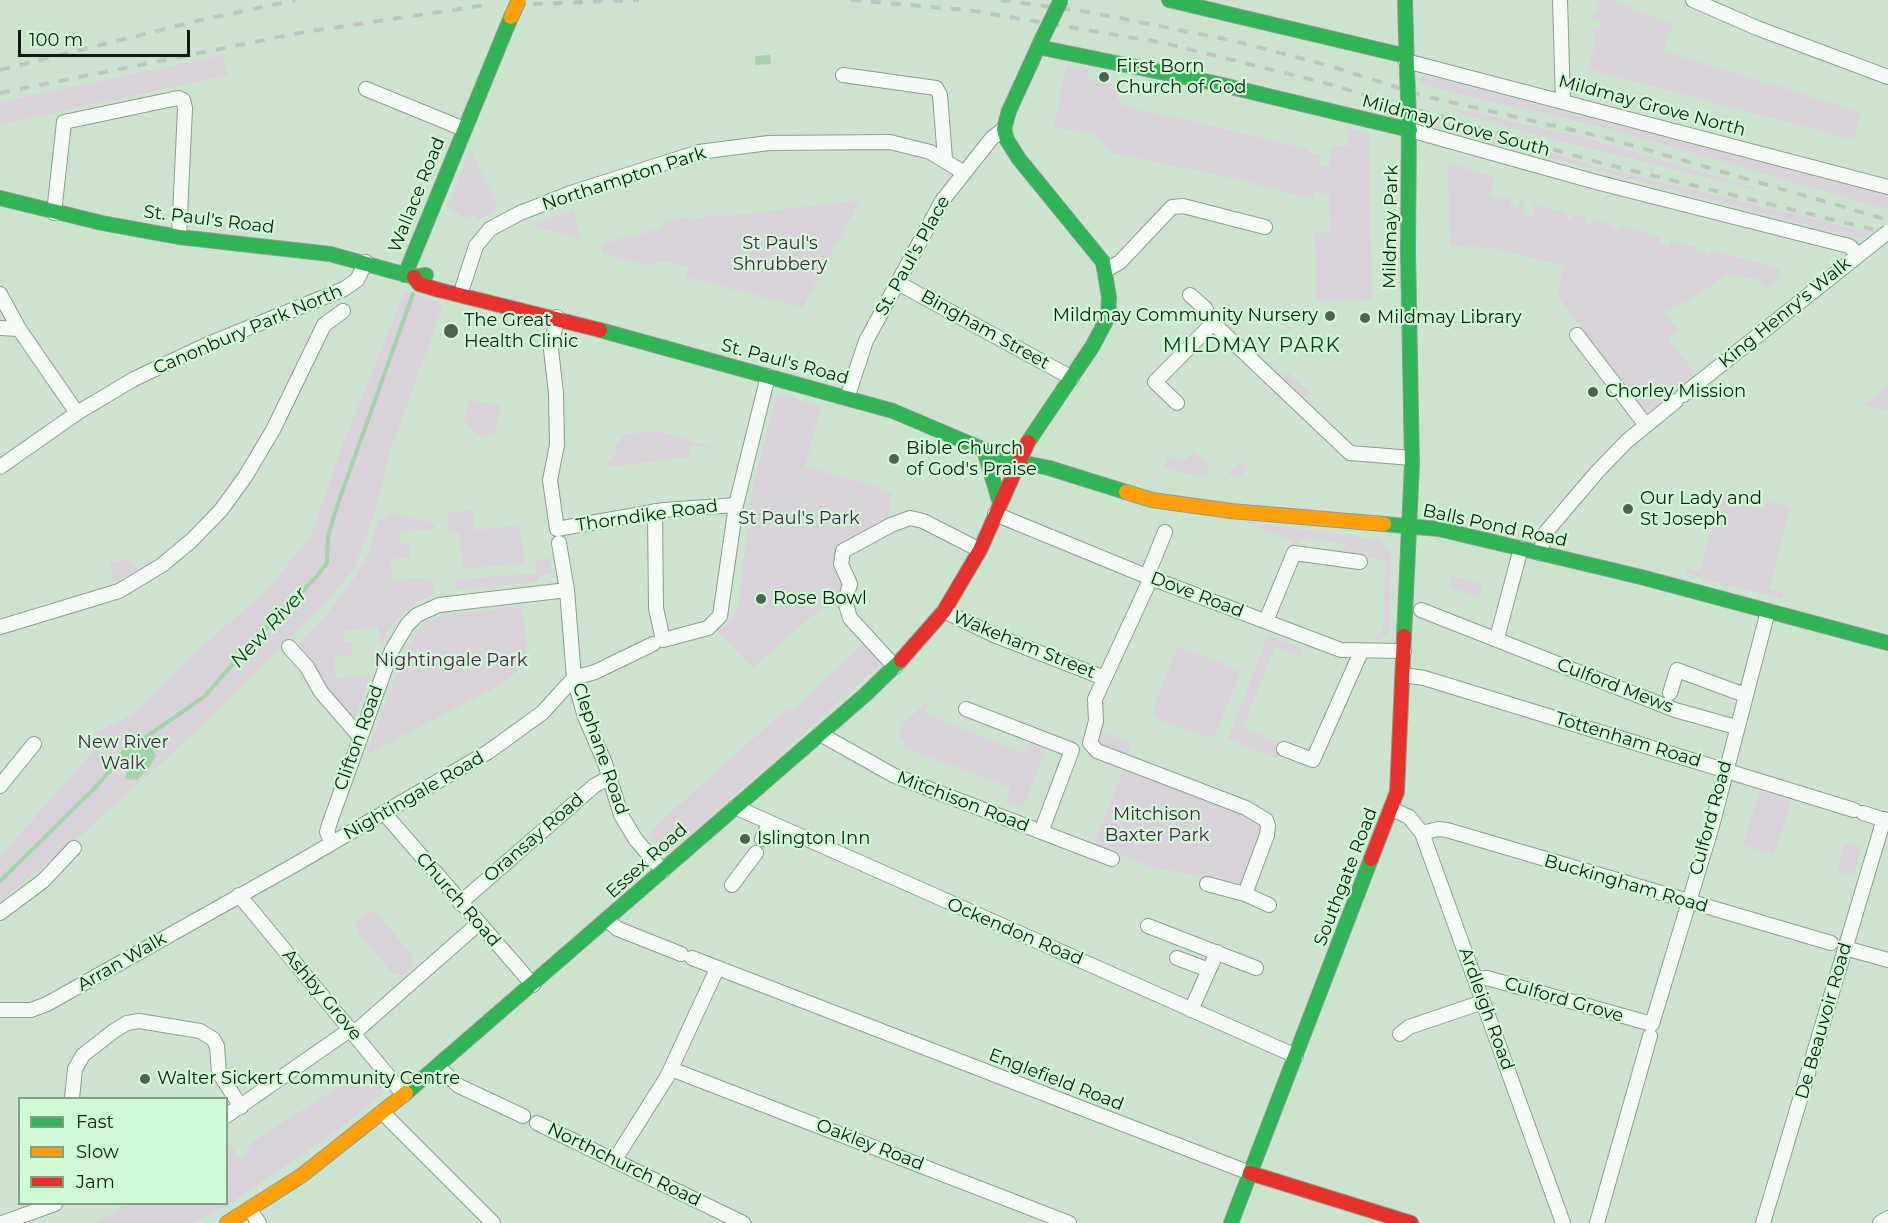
<!DOCTYPE html>
<html>
<head>
<meta charset="utf-8">
<style>
  body { margin:0 }
  #map { position:relative; width:1888px; height:1223px; overflow:hidden; background:#cce4cf; font-family:Montserrat,sans-serif }
  canvas { display:block }
  .legend { position:absolute; left:18px; top:1097px; width:210px; height:108px; box-sizing:border-box; background:#cffbd5; border:2px solid #81a286; margin:0; padding:8px 10px; list-style:none; font-size:18px; color:#0c1c0f }
  .legend li { display:flex; align-items:center; gap:12px; height:30px }
  .legend b { width:30px; border:2px solid #81a286 }
  .scale { position:absolute; left:18px; top:30px; width:172px; height:27px; box-sizing:border-box; border:3px solid #0c1c0f; border-top:0; padding-left:8px; font-size:18px; line-height:21px; white-space:nowrap; color:#0c1c0f; -webkit-text-stroke:4px #cffbd5; paint-order:stroke }
</style>
</head>
<body>
<div id="map">
<canvas width="1888" height="1223"></canvas>
<ul class="legend">
<li><b style="height:8px;background:#30b455"></b>Fast</li>
<li><b style="height:8px;background:#ff9f0a"></b>Slow</li>
<li><b style="height:8px;background:#e5322d"></b>Jam</li>
</ul>
<div class="scale">100 m</div>
</div>
<script>
const context = document.querySelector('canvas').getContext('2d');
context.lineJoin = 'round';
function fill(path, color) { context.fillStyle = color; context.fill(path, 'evenodd'); }
const shape = rows => new Path2D(rows.map(r => 'M' + r).join(''));
function trace(path, color, width, dash) { context.strokeStyle = color; context.lineWidth = width; context.lineCap = dash ? 'butt' : 'round'; context.setLineDash(dash || []); context.stroke(path); }
function write(font, color, halo, rows, align = 'center') {
  context.font = font + ' Montserrat,sans-serif'; context.lineWidth = 4.5; context.setLineDash([]); context.textBaseline = 'middle'; context.strokeStyle = halo; context.fillStyle = color; for (const [text, x, y, turn = 0] of rows) {
    context.save(); context.translate(x, y); context.rotate((+turn || 0) * Math.PI / 180); context.textAlign = isNaN(turn) ? turn : align; if (halo) context.strokeText(text, 0, 0); context.fillText(text, 0, 0); context.restore();
  }
}
fill(shape([
  [1593,0,1611,0,1673,25,1663,51,1861,112,1854,140,1588,69,1596,41,1594,40,1593,30,1600,29,1600,20,1593,19,1593,12,1599,11,1599,2],
  [223,55,228,75,0,125,0,102],
  [1066,65,1089,69,1088,79,1120,85,1117,100,1122,102,1122,105,1309,149,1309,152,1321,155,1320,165,1329,166,1332,146,1348,146,1349,128,1369,133,1372,300,1316,301,1315,233,1330,232,1329,193,1314,193,1314,200,1242,180,1111,153,1094,134,1054,127],
  [1423,75,1888,195,1888,210,1606,128,1458,94,1420,83],
  [1454,108,1594,140,1755,188,1755,190,1525,132,1453,111],
  [1421,115,1595,166,1871,233,1860,239,1427,126,1422,122],
  [470,149,499,209,480,220,473,215,470,220,447,208],
  [1448,163,1495,177,1490,196,1503,200,1504,196,1512,198,1510,206,1518,208,1520,200,1524,201,1523,215,1533,216,1534,204,1567,213,1566,218,1572,219,1574,215,1586,218,1585,223,1591,224,1593,220,1613,225,1612,229,1618,231,1622,227,1661,237,1660,243,1669,245,1671,240,1697,247,1696,251,1709,255,1711,250,1780,269,1782,264,1779,278,1765,289,1757,279,1726,275,1692,299,1665,312,1678,330,1668,338,1696,374,1645,414,1557,295,1564,266,1494,248,1450,246],
  [860,200,803,307,685,277,690,267,681,265,661,261,649,266,603,254,601,244,659,229,666,221,684,217,693,220,712,215,727,216],
  [574,210,581,239,537,227,536,224],
  [405,291,444,303,391,449,377,506,355,568,325,604,200,728,70,845,0,901,0,856,91,754,93,734,133,714,193,654,264,593,311,536,342,446],
  [1288,372,1310,393,1305,398,1283,377],
  [1888,385,1888,411,1863,405],
  [780,394,821,406,805,467,866,483,892,493,888,518,878,526,847,542,847,587,841,607,820,609,753,668,716,630,727,625,738,608,751,494,776,397],
  [469,400,501,405,494,433,483,437,472,431,464,421],
  [657,431,689,440,724,452,692,445,689,457,608,467,607,463,616,452,616,445,625,434],
  [1194,451,1208,464,1207,476,1186,474,1163,466,1167,455,1183,462],
  [1241,461,1251,472,1246,470,1239,477,1228,474],
  [1721,490,1748,497,1747,505,1764,509,1766,501,1790,507,1769,589,1784,593,1782,599,1686,574,1687,568,1700,571],
  [473,510,475,530,519,525,526,563,463,569,459,533,449,533,447,513],
  [392,512,430,522,434,525,435,529,400,532,401,544,409,544,410,557,390,560,393,580,427,577,433,581,435,594,406,609,389,630,381,647,378,627,343,631,345,642,352,642,353,655,334,657,336,678,371,675,354,720,296,647,327,614,352,581,369,553,378,521],
  [1243,521,1381,540,1391,554,1390,628,1388,634,1373,642,1383,627,1385,560,1344,554,1345,544,1301,538,1299,548,1290,546,1292,541],
  [550,558,552,574,540,576,537,582,456,590,454,580,537,573,536,560],
  [129,559,138,569,113,583,110,563],
  [1452,576,1483,583,1479,597,1449,587],
  [522,606,527,643,521,668,501,685,366,755,404,653,420,628,442,615],
  [1268,635,1303,649,1300,657,1275,647,1243,728,1284,744,1277,758,1228,739],
  [861,645,883,662,669,853,659,849,650,834,652,829,784,711,794,710],
  [1178,646,1241,671,1216,733,1208,738,1153,717,1156,701],
  [931,698,925,713,1025,754,1030,741,1047,747,1023,808,1007,801,1011,788,903,747,906,741,898,738,903,724],
  [1098,730,1132,743,1126,756,1098,745,1095,738],
  [1124,768,1262,821,1264,826,1243,884,1150,867,1094,844],
  [1760,791,1791,801,1774,855,1743,845],
  [1845,842,1862,847,1853,876,1836,871],
  [368,912,377,913,412,955,413,967,410,971,402,975,392,973,357,932,356,921],
  [357,1075,389,1088,336,1131,231,1203,193,1223,93,1223,130,1204,226,1204,227,1139,239,1158,251,1151,247,1145]
]), '#dad2da');
fill(shape([
  [770,55,771,64,755,65,755,56],
  [144,735,156,755,150,767,137,780,125,779,128,769,113,759,135,739]
]), '#a3d2ab');
trace(shape([
  [143,739,205,696,252,642,317,576,327,563,328,537,336,509,413,294],
  [0,881,95,788,120,759]
]), '#a3d2ab', 4);
const street = shape([
  [1560,0,1563,101],
  [1693,0,1757,28,1888,77],
  [1406,61,1888,187],
  [843,75,936,88,940,95,945,159],
  [366,89,464,129],
  [1410,130,1596,182,1849,246,1858,254],
  [54,213,64,122,178,98,183,100,185,108,179,237],
  [1106,270,1120,262,1172,207,1183,206,1265,227],
  [898,283,1072,378],
  [463,286,476,246,490,229,520,213,571,193,699,152,769,143,890,142,930,152,963,172],
  [0,294,19,329,77,413],
  [1190,295,1205,308,1213,323,1350,453,1412,458],
  [557,317,551,349,556,394,557,445,550,480,557,529,664,510,736,505],
  [0,328,19,329],
  [1577,335,1645,424],
  [1683,395,1884,235],
  [847,398,866,341,942,201,992,138,1004,129],
  [1177,403,1155,382,1213,323],
  [0,467,77,413,134,379,206,345,344,289,357,280,366,262],
  [655,511,656,608,663,640,708,628,720,616,736,505,768,376],
  [995,514,1151,578,1341,650,1404,651],
  [559,543,567,590,574,678,585,717,605,763,621,815,636,840,663,871],
  [1540,553,1546,532,1597,472,1627,441,1676,401],
  [1147,576,1165,532],
  [1151,578,1095,699,1096,721,1090,743,1097,751,1246,808,1266,820,1268,826,1267,835,1245,894],
  [1421,610,1675,710,1736,727],
  [944,611,994,635,1104,678],
  [1266,621,1294,553,1360,562],
  [0,627,119,591,162,565,192,540,221,510,245,477,273,430,324,325,343,311],
  [1497,638,1521,548],
  [289,647,307,667,321,692,360,737],
  [895,667,850,618,845,601,850,584,841,564,843,551,891,525,910,518,923,521,980,550],
  [1403,675,1424,678,1854,810],
  [574,678,595,672,653,644],
  [1670,693,1677,670,1745,695],
  [966,709,1072,750,1041,832],
  [820,734,893,775,1112,859],
  [1284,749,1313,760,1361,652],
  [0,786,34,744],
  [735,807,1296,1056],
  [1392,809,1409,817,1422,833,1563,1223],
  [384,813,533,985],
  [1863,813,1888,821],
  [1422,833,1438,829,1447,830,1831,943],
  [762,839,769,824],
  [332,843,327,832,330,822,392,650,407,625,417,615,439,605,567,590],
  [1207,884,1245,894,1269,905],
  [732,885,756,853],
  [239,895,404,1095],
  [460,903,594,786,610,777],
  [0,913,43,881,74,848],
  [607,920,618,929,681,954],
  [1148,926,1256,968],
  [1845,948,1888,960],
  [692,958,1250,1173],
  [1177,958,1209,970],
  [1476,979,1487,978,1652,1024,1712,826,1768,611],
  [0,1010,31,1010,47,1004,298,863,488,752,542,713,574,678],
  [1191,1010,1217,952],
  [354,1033,479,923],
  [1400,1034,1409,1027,1483,1002],
  [438,1067,459,1086,523,1116],
  [671,1069,1069,1223],
  [72,1098,75,1069,83,1055,114,1031,127,1023,139,1021,200,1031,213,1039,217,1046,219,1073,241,1107],
  [382,1112,493,1223],
  [226,1116,351,1029],
  [537,1123,743,1223],
  [614,1161,667,1077,717,969],
  [250,1210,259,1223],
  [2,1223,55,1204],
  [1597,1223,1650,1036],
  [1763,1223,1884,819],
  [1880,1223,1888,1218]
]);
const fast = shape([
  [1169,0,1406,56],
  [1405,0,1407,69],
  [1038,47,1214,83,1410,130],
  [0,198,102,223,179,237,330,254,414,277,426,275],
  [405,275,511,17],
  [600,330,893,411,1006,459,1049,468,1126,492],
  [1028,442,1092,347,1108,317,1109,297,1103,262,1019,159,1007,140,1004,129,1009,111,1041,41],
  [984,450,1000,503],
  [1384,524,1439,529,1641,577,1888,643],
  [1404,636,1412,464,1408,251,1409,118],
  [406,1093,865,695,901,660],
  [1231,1223,1371,859]
]);
const slow = shape([
  [1126,492,1152,500,1231,511,1384,524],
  [227,1223,301,1176,406,1093]
]);
const jam = shape([
  [414,277,419,284,439,290,600,330],
  [901,660,944,611,980,550,1028,442],
  [1371,859,1397,792,1404,636],
  [1250,1173,1411,1223]
]);
trace(street, '#8b9d8e', 16);
trace(fast, '#8b9d8e', 16);
trace(slow, '#8b9d8e', 16);
trace(jam, '#8b9d8e', 16);
trace(street, '#f7fbf8', 14);
trace(fast, '#30b455', 14);
trace(slow, '#ff9f0a', 14);
trace(jam, '#e5322d', 14);
trace(shape([
  [851,0,968,10,1164,43,1321,82,1597,162,1888,233],
  [1001,0,1094,13,1230,40,1327,65,1424,96,1603,137,1888,220],
  [533,4,639,0],
  [0,70,201,20,296,0],
  [0,93,299,33,485,5]
]), '#bec5c0', 4, [10, 10]);
const streetBridge = shape([
  [1884,235,1888,232]
]);
const fastBridge = shape([
  [1041,41,1061,0],
  [1407,71,1409,118]
]);
const slowBridge = shape([
  [511,17,519,0]
]);
trace(streetBridge, '#8b9d8e', 16, []);
trace(fastBridge, '#8b9d8e', 16, []);
trace(slowBridge, '#8b9d8e', 16, []);
trace(streetBridge, '#f7fbf8', 14);
trace(fastBridge, '#30b455', 14);
trace(slowBridge, '#ff9f0a', 14);
for (const [x, y, r, color] of [
  [1104,77,6,"#4f6252"],
  [1330,316,6,"#4f6252"],
  [1365,318,6,"#4f6252"],
  [451,331,8,"#4f6252"],
  [1593,392,6,"#4f6252"],
  [894,459,6,"#4f6252"],
  [1628,509,6,"#4f6252"],
  [761,599,6,"#4f6252"],
  [745,839,6,"#4f6252"],
  [145,1079,6,"#4f6252"]
]) { const dot = new Path2D(); dot.arc(x, y, r, 0, 2 * Math.PI); context.fillStyle = color; context.fill(dot); trace(dot, '#cffbd5', 2); }
write('18px', '#0c1c0f', '#cffbd5', [
  ["First Born",1116,67],
  ["Church of God",1116,88],
  ["Mildmay Community Nursery",1318,316,"right"],
  ["Mildmay Library",1377,318],
  ["The Great",464,321],
  ["Health Clinic",464,342],
  ["Chorley Mission",1605,392],
  ["Bible Church",906,449],
  ["of God's Praise",906,470],
  ["Our Lady and",1640,499],
  ["St Joseph",1640,520],
  ["Rose Bowl",773,599],
  ["Islington Inn",757,839],
  ["Walter Sickert Community Centre",157,1079]
], 'left');
write('18px', '#0c1c0f', '#cffbd5', [
  ["Mildmay Grove North",1652,106,15],
  ["Mildmay Grove South",1456,126,15],
  ["Northampton Park",624,179,-18],
  ["Wallace Road",417,195,-68],
  ["St. Paul's Road",209,220,7],
  ["Mildmay Park",1391,227,-89],
  ["St. Paul's Place",913,256,-61],
  ["King Henry's Walk",1785,313,-39],
  ["Canonbury Park North",248,330,-23],
  ["Bingham Street",985,330,29],
  ["St. Paul's Road",785,362,15],
  ["Thorndike Road",647,516,-8],
  ["Balls Pond Road",1495,526,12],
  ["Dove Road",1197,595,21],
  ["Wakeham Street",1024,645,22],
  ["Culford Mews",1615,686,21],
  ["Clifton Road",359,738,-70],
  ["Tottenham Road",1628,740,17],
  ["Clephane Road",600,749,71],
  ["Nightingale Road",414,796,-30],
  ["Mitchison Road",963,802,21],
  ["Culford Road",1711,818,-75],
  ["Oransay Road",534,838,-41],
  ["Essex Road",647,861,-42],
  ["Southgate Road",1346,877,-69],
  ["Buckingham Road",1626,884,16],
  ["Church Road",458,900,49],
  ["Ockendon Road",1015,932,23],
  ["Arran Walk",122,962,-30],
  ["Ashby Grove",322,995,50],
  ["Culford Grove",1564,1000,16],
  ["Ardleigh Road",1486,1009,70],
  ["De Beauvoir Road",1824,1021,-74],
  ["Englefield Road",1056,1080,21],
  ["Oakley Road",870,1145,21],
  ["Northchurch Road",624,1165,26]
]);
write('18px', '#531751', '#cffbd5', [
  ["St Paul's",780,244],
  ["Shrubbery",780,265],
  ["St Paul's Park",799,519],
  ["Nightingale Park",451,661],
  ["New River",123,743],
  ["Walk",123,764],
  ["Mitchison",1157,815],
  ["Baxter Park",1157,836]
]);
context.letterSpacing = '1.5px';
write('20px', '#10371a', '#cffbd5', [
  ["MILDMAY PARK",1252,346]
]);
context.letterSpacing = '0px';
write('italic 20px', '#123b1c', '#cffbd5', [
  ["New River",269,628,-47]
]);
</script>
</body>
</html>
